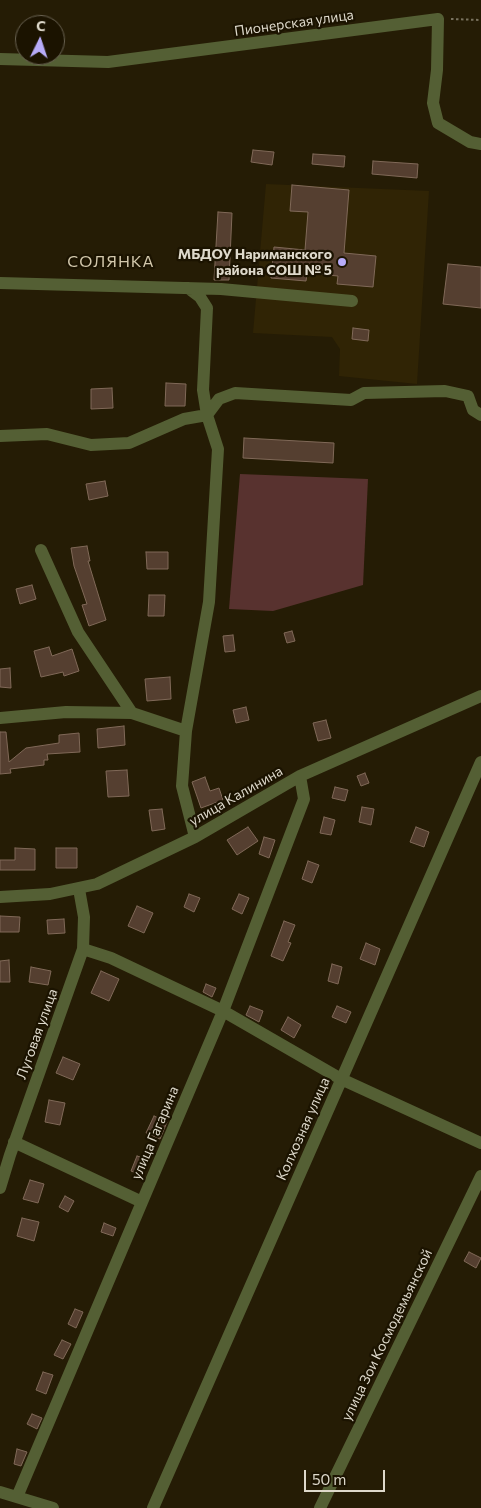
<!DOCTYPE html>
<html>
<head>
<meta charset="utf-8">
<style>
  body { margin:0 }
  #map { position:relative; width:481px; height:1508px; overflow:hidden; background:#251c05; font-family:Commissioner,sans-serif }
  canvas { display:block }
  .north { position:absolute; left:15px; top:15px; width:50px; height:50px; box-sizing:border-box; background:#1b1300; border:1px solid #696251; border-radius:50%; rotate:4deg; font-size:14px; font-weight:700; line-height:20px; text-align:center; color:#ded9cb }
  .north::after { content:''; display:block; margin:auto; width:18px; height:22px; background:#b7abf8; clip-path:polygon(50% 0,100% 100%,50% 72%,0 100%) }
  .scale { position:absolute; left:304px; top:1470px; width:81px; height:22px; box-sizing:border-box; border:2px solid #ded9cb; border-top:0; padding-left:6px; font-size:15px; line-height:18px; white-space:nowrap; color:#ded9cb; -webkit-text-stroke:4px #1b1300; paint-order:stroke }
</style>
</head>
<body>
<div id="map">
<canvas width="481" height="1508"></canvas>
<div class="north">С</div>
<div class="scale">50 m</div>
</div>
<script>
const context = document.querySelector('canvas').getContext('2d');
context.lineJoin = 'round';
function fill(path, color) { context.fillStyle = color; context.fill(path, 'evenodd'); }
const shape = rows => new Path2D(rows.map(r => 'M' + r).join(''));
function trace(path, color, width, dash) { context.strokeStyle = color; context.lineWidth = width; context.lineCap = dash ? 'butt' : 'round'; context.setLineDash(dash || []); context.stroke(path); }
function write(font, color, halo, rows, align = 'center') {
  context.font = font + ' Commissioner,sans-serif'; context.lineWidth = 4.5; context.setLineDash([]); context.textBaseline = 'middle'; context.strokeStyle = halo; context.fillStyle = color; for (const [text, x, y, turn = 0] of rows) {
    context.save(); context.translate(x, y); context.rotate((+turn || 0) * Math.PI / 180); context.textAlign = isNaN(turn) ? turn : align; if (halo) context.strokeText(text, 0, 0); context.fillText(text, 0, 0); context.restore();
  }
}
fill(shape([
  [266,184,429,191,417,384,339,376,340,349,332,337,253,333]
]), '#302405');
fill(shape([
  [240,474,368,479,363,585,273,611,229,609]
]), '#58322f');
const building = shape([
  [253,150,274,152,272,165,251,162,253,150],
  [313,154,345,156,344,167,312,164,313,154],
  [373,161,418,164,417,178,372,174,373,161],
  [292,185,349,190,344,253,376,256,373,287,337,284,338,276,307,273,306,281,271,278,274,247,305,250,308,212,290,211,292,185],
  [218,212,232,213,229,280,214,280,218,212],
  [448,264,481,267,481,308,443,304,448,264],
  [353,328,369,330,368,341,352,339,353,328],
  [166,383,186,384,185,406,165,406,166,383],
  [112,388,113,408,91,409,91,389,112,388],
  [244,438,334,443,333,463,243,458,244,438],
  [105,481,108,496,89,500,86,484,105,481],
  [87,546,90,561,88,561,106,620,89,626,82,605,87,604,74,566,71,548,87,546],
  [146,552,168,552,168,569,147,569,146,552],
  [32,585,36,599,20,604,16,589,32,585],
  [149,595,165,595,164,616,148,616,149,595],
  [292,631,295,641,287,643,284,633,292,631],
  [233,635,235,651,225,652,223,636,233,635],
  [49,647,52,656,72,649,79,671,64,676,63,672,41,677,34,651,49,647],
  [10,668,11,688,0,687,0,669,10,668],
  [170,677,171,699,147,701,145,679,170,677],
  [246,707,249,720,236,723,233,710,246,707],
  [326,720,331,738,318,741,313,723,326,720],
  [124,726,125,745,98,748,97,729,124,726],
  [0,732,6,732,9,762,26,748,59,743,59,735,79,733,80,752,47,754,48,760,44,760,44,765,10,769,11,773,0,774,0,732],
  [127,770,129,796,108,797,106,771,127,770],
  [365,773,369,783,361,786,357,776,365,773],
  [205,777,210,791,219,788,223,800,201,808,192,782,205,777],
  [335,787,348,790,345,801,332,798,335,787],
  [362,807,374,809,371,825,359,822,362,807],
  [162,809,165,829,152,831,149,810,162,809],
  [324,817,335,820,331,835,320,833,324,817],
  [248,827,258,841,237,855,227,840,248,827],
  [416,827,429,832,424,847,410,842,416,827],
  [264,837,275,840,269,858,259,854,264,837],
  [15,848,35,849,35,870,0,870,0,860,15,860,15,848],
  [56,848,77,848,77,868,56,868,56,848],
  [308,861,319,865,312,883,302,879,308,861],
  [189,894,200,898,194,912,184,907,189,894],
  [239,894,249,898,242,914,232,909,239,894],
  [137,906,153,913,144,933,128,926,137,906],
  [0,916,20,917,19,932,0,932,0,916],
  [64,919,65,933,48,934,47,920,64,919],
  [284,921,295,925,288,942,291,943,283,961,271,956,284,921],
  [366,943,380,949,375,965,360,959,366,943],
  [9,960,10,982,0,982,0,961,9,960],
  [332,964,342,967,338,984,328,981,332,964],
  [31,967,51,971,48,985,29,982,31,967],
  [101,971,119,979,109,1001,91,993,101,971],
  [206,984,216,988,212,997,203,992,206,984],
  [250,1006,263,1011,259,1022,246,1015,250,1006],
  [337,1006,351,1012,346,1023,332,1017,337,1006],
  [288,1017,301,1025,294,1038,281,1030,288,1017],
  [63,1057,80,1064,73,1080,56,1073,63,1057],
  [49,1100,65,1103,60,1125,45,1122,49,1100],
  [154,1116,167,1122,160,1139,146,1133,154,1116],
  [137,1156,147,1159,141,1175,131,1171,137,1156],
  [30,1180,44,1184,38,1203,23,1199,30,1180],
  [65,1196,74,1201,68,1212,59,1207,65,1196],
  [22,1218,39,1222,34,1241,17,1236,22,1218],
  [104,1223,116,1228,113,1236,101,1232,104,1223],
  [469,1252,481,1258,476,1268,464,1261,469,1252],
  [75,1309,83,1312,76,1328,68,1324,75,1309],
  [62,1340,71,1344,63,1359,54,1355,62,1340],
  [43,1372,53,1375,46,1394,36,1390,43,1372],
  [32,1414,42,1418,37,1429,27,1424,32,1414],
  [17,1449,27,1452,21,1466,14,1464,17,1449]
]);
fill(building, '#553f30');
trace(building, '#806958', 1);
trace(shape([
  [451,19,481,20]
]), '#79725f', 2, [2.5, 2.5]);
trace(shape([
  [0,59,108,62,438,19,437,70,433,103,438,123,470,142,481,144],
  [0,283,221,289,352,301],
  [188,288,200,297,207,308,203,390,207,415,218,449,209,602,186,731,182,786,195,837],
  [207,415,219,399,235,393,351,400,364,393,445,391,468,396,473,410,481,415],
  [0,436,47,434,91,445,129,443,184,419,207,415],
  [41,550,78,632,132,713,186,731],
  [0,718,66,712,132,713],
  [0,897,50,894,97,884,195,837,300,776,481,696],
  [83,949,111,958,223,1011,341,1079,481,1143],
  [14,1142,142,1202],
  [0,1188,10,1155,83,949,84,917,79,889],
  [0,1492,53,1508],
  [17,1497,223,1011,304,799,300,776],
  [153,1508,481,762],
  [320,1508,481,1176]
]), '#545f34', 12);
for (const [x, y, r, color] of [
  [342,262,5,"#b7abf8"]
]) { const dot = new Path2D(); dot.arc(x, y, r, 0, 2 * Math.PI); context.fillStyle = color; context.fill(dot); trace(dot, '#1b1300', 2); }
write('14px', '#ded9cb', '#1b1300', [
  ["Пионерская улица",294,23,-8],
  ["улица Калинина",236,796,-30],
  ["Луговая улица",37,1034,-70],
  ["Колхозная улица",303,1129,-66],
  ["улица Гагарина",155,1133,-67],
  ["улица Зои Космодемьянской",387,1335,-64]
]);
write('bold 14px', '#ded9cb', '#1b1300', [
  ["МБДОУ Нариманского",332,254],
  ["района СОШ № 5",332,270]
], 'right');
context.letterSpacing = '1px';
write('16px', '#d2c7ab', '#1b1300', [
  ["СОЛЯНКА",111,262]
]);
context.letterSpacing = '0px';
</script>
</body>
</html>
